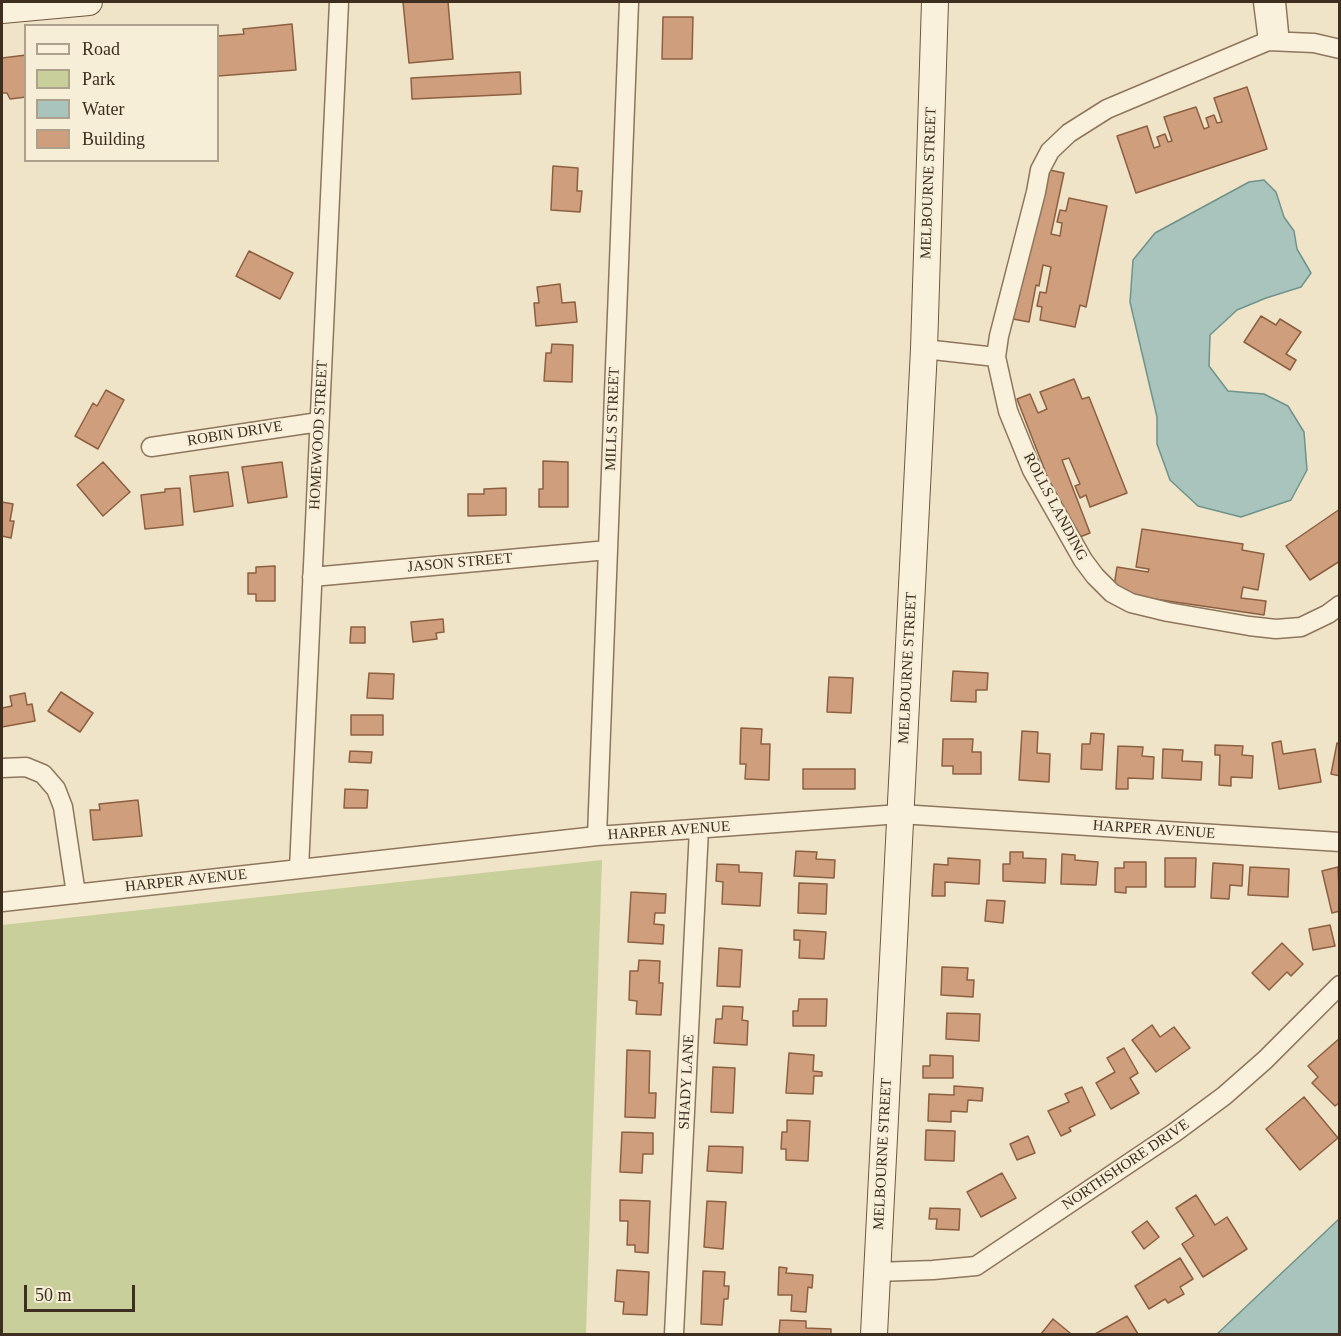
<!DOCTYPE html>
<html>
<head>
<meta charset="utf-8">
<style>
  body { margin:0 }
  #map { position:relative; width:1341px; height:1336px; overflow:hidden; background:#f0e4c8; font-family:Georgia,serif }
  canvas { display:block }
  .frame { position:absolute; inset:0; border:3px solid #3d2e20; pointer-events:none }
  .legend { position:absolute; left:24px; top:24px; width:195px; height:138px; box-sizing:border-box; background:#f7eed8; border:2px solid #ada18e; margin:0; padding:8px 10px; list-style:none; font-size:18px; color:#3d2e20 }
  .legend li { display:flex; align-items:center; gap:12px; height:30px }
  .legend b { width:30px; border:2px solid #ada18e }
  .scale { position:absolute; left:24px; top:1285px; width:111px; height:27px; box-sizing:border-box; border:3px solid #3d2e20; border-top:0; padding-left:8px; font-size:18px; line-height:21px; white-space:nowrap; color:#3d2e20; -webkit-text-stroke:4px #f7eed8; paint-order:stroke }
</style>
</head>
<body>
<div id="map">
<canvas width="1341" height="1336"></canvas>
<div class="frame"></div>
<ul class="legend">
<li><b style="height:8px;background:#faf1dc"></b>Road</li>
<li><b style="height:16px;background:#c9cf9b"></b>Park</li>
<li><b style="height:16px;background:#a9c4bc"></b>Water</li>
<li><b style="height:16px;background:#cf9f7d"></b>Building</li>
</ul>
<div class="scale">50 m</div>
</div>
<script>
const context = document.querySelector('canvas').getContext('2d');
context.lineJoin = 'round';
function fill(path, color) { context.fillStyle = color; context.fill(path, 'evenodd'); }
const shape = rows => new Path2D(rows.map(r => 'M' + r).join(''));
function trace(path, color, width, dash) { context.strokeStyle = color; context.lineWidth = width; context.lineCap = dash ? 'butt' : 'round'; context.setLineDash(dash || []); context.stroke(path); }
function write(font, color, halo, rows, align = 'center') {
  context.font = font + ' Georgia,serif'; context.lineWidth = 4.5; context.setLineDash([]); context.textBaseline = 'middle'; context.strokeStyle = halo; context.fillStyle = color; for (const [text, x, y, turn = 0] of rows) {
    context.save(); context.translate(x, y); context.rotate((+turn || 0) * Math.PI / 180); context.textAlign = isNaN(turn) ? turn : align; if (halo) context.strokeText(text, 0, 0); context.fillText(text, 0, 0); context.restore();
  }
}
fill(shape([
  [602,860,586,1334,2,1334,2,925]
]), '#c9cf9b');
const water = shape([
  [1264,180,1276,192,1284,217,1294,231,1297,249,1311,273,1301,287,1266,298,1237,310,1210,335,1209,366,1228,391,1264,394,1288,406,1304,432,1307,470,1291,500,1241,517,1198,506,1170,480,1157,444,1157,417,1130,302,1133,260,1155,233,1249,182,1264,180],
  [1339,1219,1339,1334,1217,1334,1339,1219]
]);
fill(water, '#a9c4bc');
trace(water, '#6f938a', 1.5);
const building = shape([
  [403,2,448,2,453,59,409,63,403,2],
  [663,17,693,17,692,59,662,59,663,17],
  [292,24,296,70,218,76,218,36,244,34,243,29,292,24],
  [26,55,26,97,10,99,7,93,2,93,2,58,26,55],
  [520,72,521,94,412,99,411,78,520,72],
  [1247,87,1267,149,1136,193,1117,136,1147,126,1154,148,1160,146,1157,137,1165,134,1168,142,1172,141,1164,117,1196,107,1204,129,1209,127,1206,118,1214,115,1217,123,1222,122,1214,98,1247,87],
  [553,166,578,168,577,191,582,191,580,212,551,210,553,166],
  [1045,169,1064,173,1051,234,1060,236,1062,223,1057,222,1060,210,1066,211,1069,198,1107,206,1086,307,1080,305,1075,327,1040,320,1042,307,1037,306,1040,292,1046,293,1051,267,1043,265,1039,286,1036,285,1029,322,1013,319,1045,169],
  [249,251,293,273,280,299,236,276,249,251],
  [560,284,562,303,575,302,577,322,536,326,534,303,539,303,537,287,560,284],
  [1261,316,1276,325,1280,319,1301,332,1286,354,1296,360,1290,370,1244,342,1261,316],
  [552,344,573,345,572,382,544,381,546,353,551,353,552,344],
  [1074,379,1082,399,1089,397,1127,493,1090,507,1086,495,1080,498,1075,486,1080,484,1069,458,1062,460,1090,533,1072,540,1017,399,1030,394,1038,413,1047,409,1040,392,1074,379],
  [106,390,124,400,98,449,75,436,93,403,97,406,106,390],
  [543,461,568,462,568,507,539,507,539,489,543,489,543,461],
  [103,462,130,492,103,516,77,485,103,462],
  [282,462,287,497,248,503,242,467,282,462],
  [228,472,233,506,194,512,190,476,228,472],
  [180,488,183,525,145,529,141,495,165,492,165,489,180,488],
  [506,488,506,515,468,516,468,494,484,494,484,489,506,488],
  [2,502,13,504,10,521,14,521,11,538,2,536,2,502],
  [1340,509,1340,561,1310,580,1286,546,1340,509],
  [1142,529,1243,544,1242,550,1264,554,1258,590,1243,587,1241,598,1266,601,1264,615,1113,593,1117,567,1148,572,1149,569,1136,567,1142,529],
  [275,566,275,601,256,601,256,594,248,594,248,573,256,573,256,567,275,566],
  [443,619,444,632,436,633,437,639,413,642,411,622,443,619],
  [351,627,365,627,365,643,350,643,351,627],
  [953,671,988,673,987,690,976,690,976,702,951,701,953,671],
  [369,673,394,674,393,699,367,698,369,673],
  [829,677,853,678,851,713,827,712,829,677],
  [61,692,93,713,80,732,48,711,61,692],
  [25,693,27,705,32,704,35,721,2,727,2,708,12,706,10,696,25,693],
  [351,715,383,715,383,735,351,735,351,715],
  [741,728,762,729,761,744,770,744,769,780,745,779,746,764,740,764,741,728],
  [1022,731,1038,732,1037,753,1050,754,1049,782,1019,780,1022,731],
  [1091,733,1104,734,1102,770,1081,769,1082,744,1090,744,1091,733],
  [943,739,973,739,972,752,981,752,981,774,953,774,953,766,942,766,943,739],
  [1281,741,1283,754,1315,749,1321,782,1279,789,1272,743,1281,741],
  [1337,743,1340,744,1340,776,1331,774,1337,743],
  [1215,745,1243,746,1242,755,1253,756,1252,778,1231,777,1231,786,1219,785,1220,755,1215,755,1215,745],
  [1118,746,1143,747,1142,756,1154,757,1153,779,1128,778,1128,789,1116,789,1118,746],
  [1163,749,1183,750,1182,761,1202,762,1201,780,1162,778,1163,749],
  [350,751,372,752,371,763,349,762,350,751],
  [803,769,855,769,855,789,803,789,803,769],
  [345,789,368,790,367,808,344,808,345,789],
  [138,800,142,836,93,840,90,810,100,810,99,804,138,800],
  [796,851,817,852,816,859,835,860,834,878,794,876,796,851],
  [1010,852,1023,852,1023,858,1046,859,1045,883,1003,881,1003,864,1010,864,1010,852],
  [1062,854,1075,855,1075,860,1098,862,1096,885,1061,884,1062,854],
  [948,858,980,860,979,884,945,882,945,896,932,896,934,864,948,865,948,858],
  [1165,858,1196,858,1195,887,1165,887,1165,858],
  [1124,862,1146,862,1146,887,1126,887,1126,893,1115,892,1115,868,1124,868,1124,862],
  [1213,863,1243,865,1242,886,1230,885,1229,899,1211,898,1213,863],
  [717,864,739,865,739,872,762,873,760,906,722,904,723,882,716,881,717,864],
  [1250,867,1289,869,1288,897,1248,895,1250,867],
  [1338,867,1340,911,1332,913,1322,871,1338,867],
  [799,883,827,884,826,914,798,913,799,883],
  [631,892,666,894,665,913,655,913,654,924,664,925,663,944,628,942,631,892],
  [987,900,1005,901,1003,923,985,921,987,900],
  [1330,925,1335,946,1313,950,1309,929,1330,925],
  [794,930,826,932,824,959,799,958,800,940,794,940,794,930],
  [1282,943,1303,964,1291,976,1287,972,1269,990,1252,973,1282,943],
  [719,948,742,950,740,987,717,986,719,948],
  [639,960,660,961,659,983,663,983,661,1015,636,1014,637,1001,629,1000,630,971,638,971,639,960],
  [942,967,968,968,967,980,974,980,973,997,941,995,942,967],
  [799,999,827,999,826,1026,793,1026,793,1011,798,1011,799,999],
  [723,1006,743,1007,742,1020,748,1021,747,1045,714,1043,716,1019,722,1019,723,1006],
  [947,1013,980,1014,979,1041,946,1039,947,1013],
  [1152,1025,1160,1037,1174,1027,1190,1048,1156,1072,1132,1040,1152,1025],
  [1340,1038,1340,1102,1335,1106,1312,1083,1318,1077,1308,1066,1340,1038],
  [1124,1048,1138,1073,1130,1078,1139,1093,1111,1109,1096,1083,1115,1072,1107,1058,1124,1048],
  [627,1050,650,1051,649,1093,656,1093,655,1118,625,1117,627,1050],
  [789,1053,814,1055,813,1071,822,1072,822,1076,814,1076,813,1094,786,1093,789,1053],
  [930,1055,953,1056,953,1078,923,1078,923,1066,930,1066,930,1055],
  [713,1067,735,1068,733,1113,711,1112,713,1067],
  [954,1086,983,1088,982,1101,968,1100,967,1112,951,1111,951,1122,928,1121,929,1094,954,1095,954,1086],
  [1082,1087,1095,1115,1069,1128,1071,1131,1061,1136,1048,1111,1069,1102,1065,1094,1082,1087],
  [1304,1097,1338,1138,1300,1170,1266,1129,1304,1097],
  [787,1120,810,1121,808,1161,786,1160,786,1149,781,1149,782,1132,787,1132,787,1120],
  [926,1130,955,1131,954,1161,925,1160,926,1130],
  [622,1132,653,1133,653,1154,643,1154,642,1173,620,1172,622,1132],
  [1028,1136,1035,1153,1017,1160,1010,1144,1028,1136],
  [709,1146,743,1147,742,1173,707,1171,709,1146],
  [1002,1173,1016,1198,981,1217,967,1192,1002,1173],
  [1196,1195,1215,1225,1227,1217,1247,1249,1203,1277,1182,1244,1194,1236,1176,1208,1196,1195],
  [620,1200,650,1201,648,1253,635,1252,635,1245,627,1245,628,1221,620,1221,620,1200],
  [707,1201,726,1202,723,1249,704,1247,707,1201],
  [930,1208,960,1209,959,1230,936,1229,937,1219,929,1219,930,1208],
  [1147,1221,1159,1237,1144,1249,1132,1232,1147,1221],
  [1180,1258,1193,1279,1180,1287,1184,1294,1168,1303,1165,1299,1149,1309,1135,1286,1180,1258],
  [779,1267,787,1268,786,1273,813,1275,812,1288,808,1287,806,1312,791,1311,792,1295,778,1295,779,1267],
  [617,1270,649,1272,647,1315,623,1314,624,1302,615,1301,617,1270],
  [703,1271,725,1272,724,1286,729,1286,728,1299,724,1299,722,1325,701,1324,703,1271],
  [1127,1316,1138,1334,1095,1334,1127,1316],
  [1053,1319,1070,1333,1069,1334,1041,1334,1053,1319],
  [780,1320,806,1321,806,1328,831,1329,831,1334,779,1334,780,1320]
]);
fill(building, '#cf9f7d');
trace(building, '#8d5f41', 1.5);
const street = shape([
  [1263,2,1268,41],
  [1276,2,1279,33],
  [1340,49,1314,43,1268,41,1107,109,1069,133,1050,151,1040,170,1036,192,999,336,996,357,1008,411,1032,470,1083,560,1095,576,1112,593,1131,603,1168,612,1249,626,1276,629,1301,627,1328,614,1340,605],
  [924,349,996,357],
  [151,447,319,422],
  [312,577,608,550],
  [2,768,26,767,43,774,56,789,63,807,76,894],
  [597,836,629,2],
  [299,869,339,2],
  [2,902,597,836,900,814,1340,842],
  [877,1272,933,1270,976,1266,1174,1133,1224,1096,1265,1060,1340,985],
  [674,1334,699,829]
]);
const secondary = shape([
  [2,10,89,2],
  [874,1334,924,349,935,2]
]);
trace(street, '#8d765c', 21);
trace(secondary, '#6f573f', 28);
trace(street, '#faf1dc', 18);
trace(secondary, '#faf1dc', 26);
write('15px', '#3d2e20', '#f7eed8', [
  ["MELBOURNE STREET",929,183,-88],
  ["MILLS STREET",613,419,-88],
  ["ROBIN DRIVE",235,434,-9],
  ["HOMEWOOD STREET",319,435,-87],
  ["ROLLS LANDING",1055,507,62],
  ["JASON STREET",460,563,-5],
  ["MELBOURNE STREET",908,668,-87],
  ["HARPER AVENUE",1154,830,4],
  ["HARPER AVENUE",669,831,-4],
  ["HARPER AVENUE",186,881,-6],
  ["SHADY LANE",687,1082,-87],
  ["MELBOURNE STREET",883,1154,-87],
  ["NORTHSHORE DRIVE",1126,1165,-34]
]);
</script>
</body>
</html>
